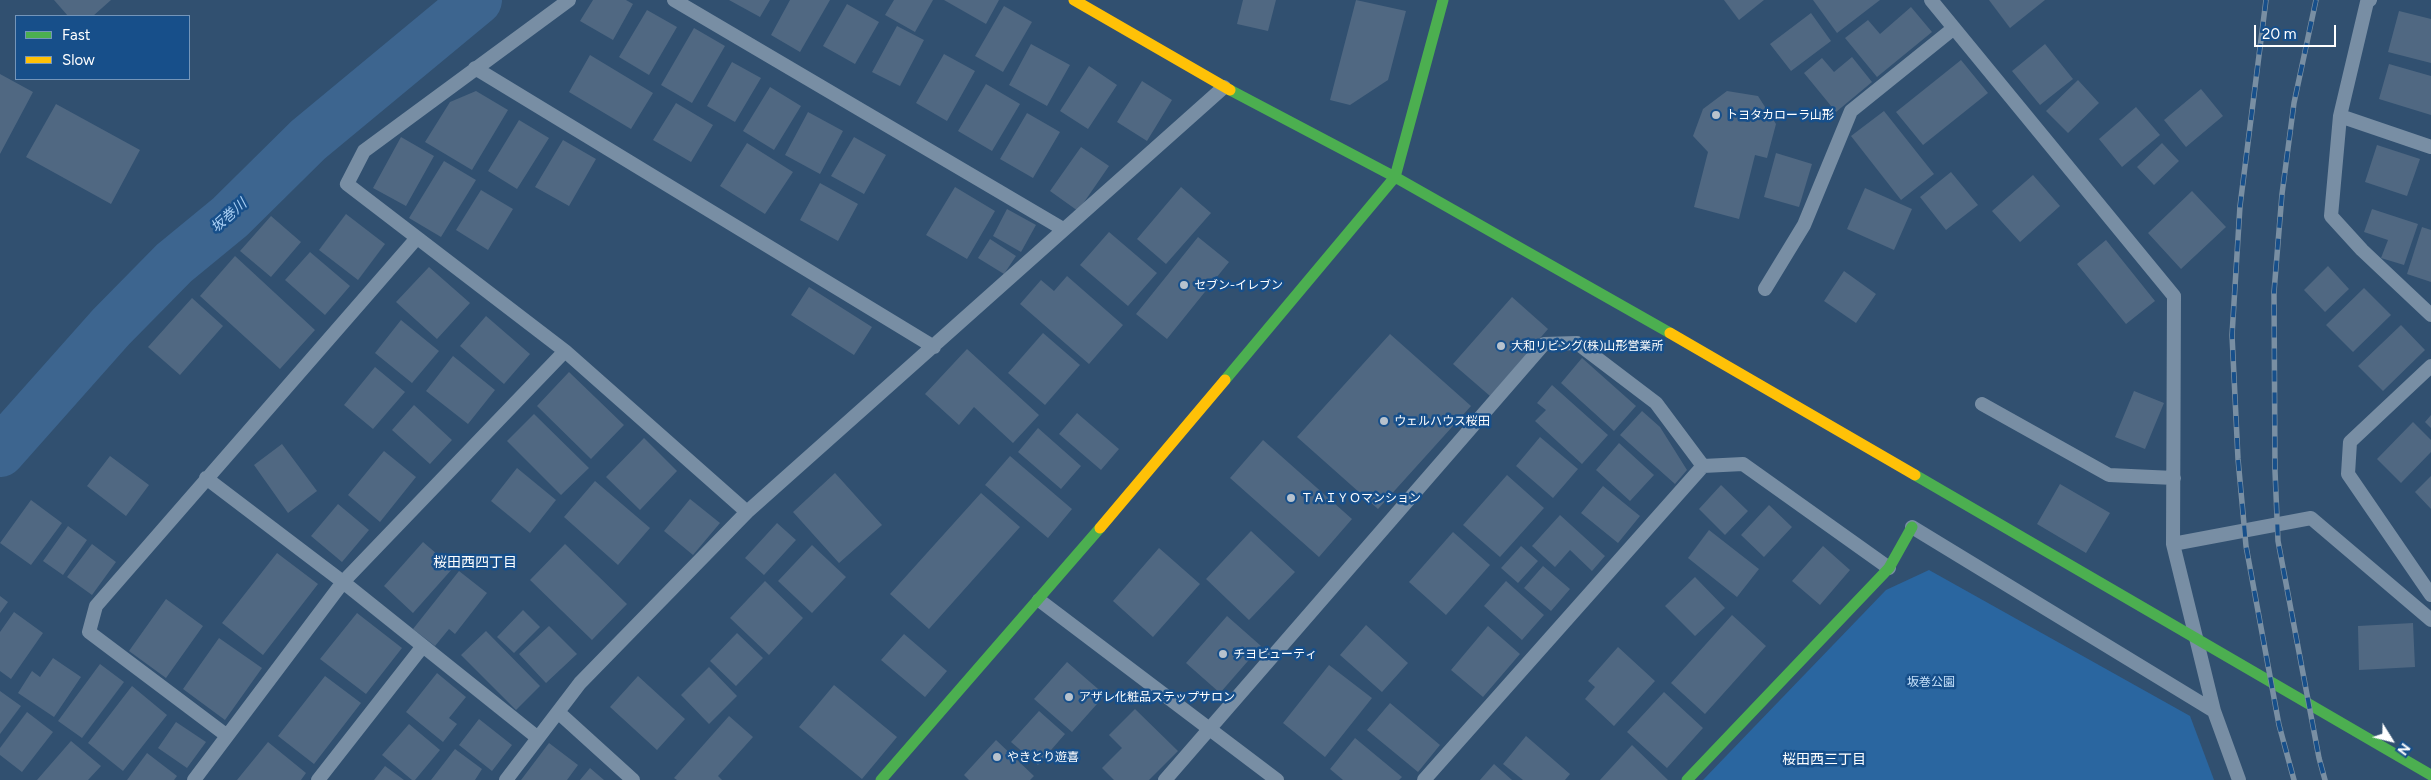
<!DOCTYPE html>
<html>
<head>
<meta charset="utf-8">
<style>
  body { margin:0 }
  #map { position:relative; width:2431px; height:780px; overflow:hidden; background:#315070; font-family:Figtree,sans-serif }
  canvas { display:block }
  .legend { position:absolute; left:15px; top:15px; width:175px; height:65px; box-sizing:border-box; background:#174f8a; border:1px solid #7495b9; margin:0; padding:6px 9px; list-style:none; font-size:15px; color:#fff }
  .legend li { display:flex; align-items:center; gap:10px; height:25px }
  .legend b { width:25px; border:1px solid #7495b9 }
  .north { position:absolute; left:2366px; top:715px; width:50px; height:50px; -webkit-text-stroke:4px #174f8a; paint-order:stroke; rotate:126deg; font-size:14px; font-weight:700; line-height:20px; text-align:center; color:#fff }
  .north::after { content:''; display:block; margin:auto; width:18px; height:22px; background:#fff; clip-path:polygon(50% 0,100% 100%,50% 72%,0 100%) }
  .scale { position:absolute; left:2254px; top:25px; width:82px; height:22px; box-sizing:border-box; border:2px solid #fff; border-top:0; padding-left:6px; font-size:15px; line-height:18px; white-space:nowrap; color:#fff; -webkit-text-stroke:4px #174f8a; paint-order:stroke }
</style>
</head>
<body>
<div id="map">
<canvas width="2431" height="780"></canvas>
<ul class="legend">
<li><b style="height:6px;background:#4caf50"></b>Fast</li>
<li><b style="height:6px;background:#ffc107"></b>Slow</li>
</ul>
<div class="north">N</div>
<div class="scale">20 m</div>
</div>
<script>
const context = document.querySelector('canvas').getContext('2d');
context.lineJoin = 'round';
function fill(path, color) { context.fillStyle = color; context.fill(path, 'evenodd'); }
const shape = rows => new Path2D(rows.map(r => 'M' + r).join(''));
function trace(path, color, width, dash) { context.strokeStyle = color; context.lineWidth = width; context.lineCap = dash ? 'butt' : 'round'; context.setLineDash(dash || []); context.stroke(path); }
function write(font, color, halo, rows, align = 'center') {
  context.font = font + ' Figtree,"Noto Sans JP",sans-serif'; context.lineWidth = 5; context.setLineDash([]); context.textBaseline = 'middle'; context.strokeStyle = halo; context.fillStyle = color; for (const [text, x, y, turn = 0] of rows) {
    context.save(); context.translate(x, y); context.rotate((+turn || 0) * Math.PI / 180); context.textAlign = isNaN(turn) ? turn : align; if (halo) context.strokeText(text, 0, 0); context.fillText(text, 0, 0); context.restore();
  }
}
fill(shape([
  [1929,570,2190,716,2214,780,1703,780,1886,590]
]), '#2a66a0');
trace(shape([
  [0,452,111,327,174,263,230,217,308,140,477,0]
]), '#3d658f', 50);
fill(shape([
  [54,0,111,0,93,16,68,16],
  [593,0,626,0,633,4,613,40,580,21],
  [729,0,770,0,760,17],
  [790,0,830,0,800,52,771,35],
  [894,0,933,0,915,32,885,15],
  [944,0,999,0,986,24],
  [1243,0,1276,0,1268,31,1237,24],
  [1356,0,1406,11,1388,80,1350,105,1330,100],
  [1724,0,1764,0,1739,20],
  [1813,0,1880,0,1837,33],
  [1989,0,2045,0,2010,28],
  [847,4,879,22,855,64,823,46],
  [1004,6,1032,22,1003,72,975,56],
  [1911,7,1932,32,1877,77,1845,38,1868,20,1880,34],
  [647,10,677,27,649,75,619,57],
  [2399,11,2431,19,2431,63,2388,52],
  [1811,13,1831,41,1791,71,1770,44],
  [897,26,924,40,900,86,872,72],
  [694,28,725,46,692,103,661,85],
  [1031,44,1070,65,1047,106,1009,85],
  [2045,44,2073,79,2040,105,2012,71],
  [944,54,975,71,947,121,916,103],
  [590,55,653,93,631,129,569,92],
  [1852,57,1872,82,1836,112,1804,73,1822,58,1834,72],
  [1961,60,1988,93,1923,145,1896,112],
  [732,62,761,78,735,122,707,106],
  [2389,64,2431,76,2431,115,2379,99],
  [1089,66,1117,85,1088,129,1060,111],
  [0,74,33,92,0,154],
  [2078,80,2099,103,2068,133,2046,111],
  [1142,81,1172,100,1147,141,1117,122],
  [986,84,1020,104,992,151,958,131],
  [770,87,801,106,774,150,743,131],
  [2201,89,2223,116,2186,147,2164,120],
  [476,91,508,110,472,170,425,142,450,102],
  [1727,91,1758,96,1776,124,1767,158,1755,155,1739,219,1694,207,1708,152,1693,136,1703,109],
  [676,103,713,125,691,162,653,140],
  [56,104,140,150,111,204,26,157],
  [2136,107,2160,135,2122,167,2099,139],
  [1884,111,1934,174,1901,200,1851,136],
  [808,112,843,131,820,174,785,155],
  [1027,113,1060,132,1033,178,1000,159],
  [519,120,549,138,517,189,488,171],
  [401,137,434,156,406,206,373,188],
  [854,137,886,155,864,194,831,176],
  [563,140,596,159,569,206,535,187],
  [747,143,793,172,765,214,720,186],
  [2162,143,2179,161,2154,185,2137,167],
  [2377,145,2420,159,2407,196,2365,182],
  [1081,147,1109,166,1078,211,1050,191],
  [1776,153,1812,164,1799,207,1764,197],
  [444,161,476,180,441,237,409,218],
  [1951,172,1978,205,1946,230,1920,197],
  [2033,175,2060,206,2020,242,1992,211],
  [820,183,858,204,838,241,800,220],
  [955,187,995,211,967,259,926,235],
  [1181,187,1211,213,1166,264,1137,239],
  [1865,188,1912,209,1894,250,1847,229],
  [481,190,513,209,488,250,456,230],
  [2192,191,2226,227,2181,269,2148,233],
  [1007,209,1036,225,1021,252,993,236],
  [2372,209,2418,224,2404,265,2381,258,2388,240,2364,232],
  [346,214,385,244,358,280,319,250],
  [271,216,301,242,271,277,240,251],
  [2422,227,2431,230,2431,282,2407,274],
  [1109,232,1157,273,1128,306,1080,265],
  [1198,237,1229,262,1167,339,1136,314],
  [990,239,1016,256,1004,274,978,258],
  [2106,240,2155,301,2126,324,2077,264],
  [310,252,350,286,325,315,285,280],
  [235,256,315,330,280,369,200,296],
  [2328,266,2349,289,2325,312,2304,290],
  [429,267,470,303,437,339,396,302],
  [1844,271,1876,294,1856,323,1824,301],
  [1067,276,1123,325,1089,364,1020,304,1041,280,1054,291],
  [809,287,872,327,854,355,791,315],
  [2364,288,2391,315,2353,352,2326,325],
  [1512,297,1548,329,1490,396,1453,364],
  [192,298,223,326,180,375,148,347],
  [486,316,530,354,504,384,460,346],
  [401,320,439,351,412,383,375,353],
  [2401,325,2425,350,2383,391,2358,366],
  [1043,333,1080,365,1045,405,1008,373],
  [1390,334,1471,406,1378,509,1297,437],
  [967,349,1039,415,1013,443,974,407,959,425,925,394],
  [453,356,495,390,468,424,426,391],
  [1582,358,1636,406,1614,431,1561,383],
  [375,367,405,392,373,429,344,405],
  [569,372,624,425,591,459,537,406],
  [1552,385,1608,435,1582,464,1535,421,1546,410,1537,403],
  [2134,391,2164,403,2145,449,2115,437],
  [414,405,452,440,430,464,392,430],
  [1642,411,1660,427,1687,470,1675,484,1620,435],
  [1077,413,1119,449,1101,470,1059,434],
  [534,414,589,468,561,495,507,441],
  [2431,415,2431,428,2425,422],
  [2413,422,2431,440,2431,452,2401,483,2377,459],
  [1038,428,1081,466,1061,489,1018,452],
  [1540,437,1578,469,1553,498,1516,466],
  [644,438,677,471,640,510,606,477],
  [1263,440,1352,519,1319,557,1230,478],
  [1619,443,1654,475,1630,501,1596,470],
  [282,444,317,491,288,513,254,465],
  [384,451,416,477,380,522,348,495],
  [110,456,149,485,126,516,87,486],
  [1010,456,1072,509,1048,538,985,485],
  [517,468,556,500,530,533,491,501],
  [835,473,882,525,839,563,793,512],
  [1507,475,1544,508,1500,557,1463,525],
  [2431,476,2431,509,2415,492],
  [595,481,650,528,618,565,564,517],
  [2060,484,2110,513,2086,553,2037,524],
  [1721,485,1748,511,1725,535,1699,509],
  [1603,486,1640,516,1618,543,1581,513],
  [981,493,1020,527,929,629,890,594],
  [690,499,720,523,693,555,664,531],
  [31,500,62,523,31,565,0,543],
  [338,504,369,530,342,562,311,536],
  [1769,505,1792,527,1764,557,1741,535],
  [1560,515,1605,556,1592,571,1570,550,1555,567,1532,546],
  [777,523,796,540,764,575,745,558],
  [68,526,87,540,63,575,43,561],
  [1709,530,1759,569,1737,597,1688,558],
  [1251,531,1295,572,1249,620,1206,579],
  [1453,532,1490,565,1446,615,1409,582],
  [423,542,453,568,413,613,384,586],
  [92,544,116,562,92,595,67,577],
  [565,544,627,604,592,640,530,580],
  [812,545,846,577,812,613,778,581],
  [1521,546,1538,561,1518,583,1501,568],
  [1823,546,1850,570,1820,605,1792,581],
  [1159,548,1200,584,1153,637,1113,601],
  [277,553,318,584,263,655,222,623],
  [1543,566,1570,589,1551,611,1524,588],
  [459,571,487,593,455,634,449,629,435,646,413,629],
  [1695,577,1725,608,1695,636,1665,606],
  [765,581,803,618,769,655,730,618],
  [1506,581,1544,615,1522,640,1484,606],
  [0,596,8,602,0,613],
  [166,599,203,626,166,678,129,651],
  [523,610,540,627,514,653,497,637],
  [14,612,43,633,11,679,0,671,0,632],
  [357,613,402,648,366,694,320,659],
  [1732,615,1766,646,1705,714,1671,683],
  [1227,616,1261,646,1220,693,1186,663],
  [2413,623,2415,667,2359,670,2358,626],
  [1366,625,1408,663,1382,692,1340,655],
  [549,626,577,654,546,683,519,654],
  [1488,626,1520,654,1483,697,1451,670],
  [486,631,540,686,516,710,461,655],
  [737,633,763,658,736,686,710,661],
  [904,634,947,671,925,697,881,660],
  [219,638,262,668,225,720,183,689],
  [1618,647,1655,681,1614,726,1585,699,1595,687,1588,681],
  [53,658,81,677,54,717,18,693,32,671,40,677],
  [1067,662,1105,695,1072,732,1034,699],
  [100,664,124,682,82,738,58,721],
  [1329,665,1372,698,1325,757,1283,723],
  [709,667,737,696,709,724,681,695],
  [437,673,466,697,449,718,457,724,443,742,406,712],
  [325,676,361,703,314,764,278,736],
  [638,676,685,719,657,750,610,707],
  [834,685,897,737,862,779,799,727],
  [132,686,167,715,123,771,88,743],
  [0,691,21,706,0,734],
  [1664,692,1703,728,1667,768,1627,732],
  [1390,703,1440,745,1418,772,1367,730],
  [1135,709,1178,751,1149,780,1114,780,1102,768,1122,748,1109,735],
  [1039,711,1065,734,1038,765,1011,742],
  [27,712,53,732,22,772,0,755,0,748],
  [729,716,753,737,718,776,722,780,677,780,674,778],
  [479,719,512,745,492,771,459,745],
  [176,722,206,742,187,768,158,748],
  [409,724,440,750,415,780,412,780,382,755],
  [1526,736,1570,774,1565,780,1523,780,1503,764],
  [1355,738,1402,777,1399,780,1343,780,1330,769],
  [996,740,1034,776,1030,780,969,780,964,775],
  [71,741,101,766,88,780,37,780],
  [268,742,306,773,301,780,237,780],
  [549,743,578,765,567,780,521,780],
  [1632,745,1668,780,1600,780],
  [455,749,482,769,475,780,431,780],
  [147,753,177,776,174,780,127,780],
  [1494,764,1512,780,1480,780],
  [385,766,404,780,374,780],
  [590,768,604,780,580,780]
]), '#506882');
trace(shape([
  [569,0,364,151,347,184,565,351,747,512],
  [674,0,1063,229],
  [1931,0,2174,296,2173,544,2214,711],
  [2370,0,2367,2,2340,116,2331,216,2362,250,2431,315],
  [475,68,934,347],
  [2340,116,2431,147],
  [1765,289,1804,225,1851,111,1954,28],
  [2431,366,2350,442,2348,474,2431,595],
  [1982,404,2109,475,2174,478],
  [206,478,343,582,538,738],
  [1912,527,2214,711,2239,780],
  [2173,544,2311,518,2431,620],
  [1039,600,1277,780],
  [558,712,633,780],
  [226,735,89,632,96,606,416,239],
  [194,780,343,582,565,351],
  [318,780,423,646],
  [506,780,580,683,747,512,1224,87],
  [1165,780,1544,344,1577,343,1656,403,1703,466,1743,464,1889,568],
  [1424,780,1703,466]
]), '#788ea4', 14);
trace(shape([
  [1230,90,1395,177,1670,333],
  [1225,380,1395,177,1443,0],
  [1915,475,2431,775],
  [881,780,1100,528],
  [1687,780,1889,568,1912,527]
]), '#4caf50', 11);
trace(shape([
  [1074,0,1230,90],
  [1670,333,1915,475],
  [1100,528,1225,380]
]), '#ffc107', 11);
const rail = shape([
  [2266,0,2240,206,2232,335,2238,459,2246,546,2279,725,2294,780],
  [2316,0,2294,103,2282,194,2274,292,2275,471,2278,541,2319,758,2325,780]
]);
trace(rail, '#798fa3', 5.5);
trace(rail, '#174f8a', 4, [11]);
for (const [x, y, r, color] of [
  [1716,115,5,"#b7c2cd"],
  [1184,285,5,"#b7c2cd"],
  [1501,346,5,"#b7c2cd"],
  [1384,421,5,"#b7c2cd"],
  [1291,498,5,"#b7c2cd"],
  [1223,654,5,"#b7c2cd"],
  [1069,697,5,"#b7c2cd"],
  [997,757,5,"#b7c2cd"]
]) { const dot = new Path2D(); dot.arc(x, y, r, 0, 2 * Math.PI); context.fillStyle = color; context.fill(dot); trace(dot, '#174f8a', 2); }
write('12px', '#fff', '#174f8a', [
  ["トヨタカローラ山形",1726,115],
  ["セブン-イレブン",1194,285],
  ["大和リビング(株)山形営業所",1511,346],
  ["ウェルハウス桜田",1394,421],
  ["ＴＡＩＹＯマンション",1301,498],
  ["チヨビューティ",1233,654],
  ["アザレ化粧品ステップサロン",1079,697],
  ["やきとり遊喜",1007,757]
], 'left');
write('12px', '#c5e0fa', '#174f8a', [
  ["坂巻公園",1931,682]
]);
write('italic 14px', '#abd1f6', '#174f8a', [
  ["坂巻川",229,216,-42]
]);
write('14px', '#fff', '#174f8a', [
  ["桜田西四丁目",475,563],
  ["桜田西三丁目",1824,760]
]);
</script>
</body>
</html>
